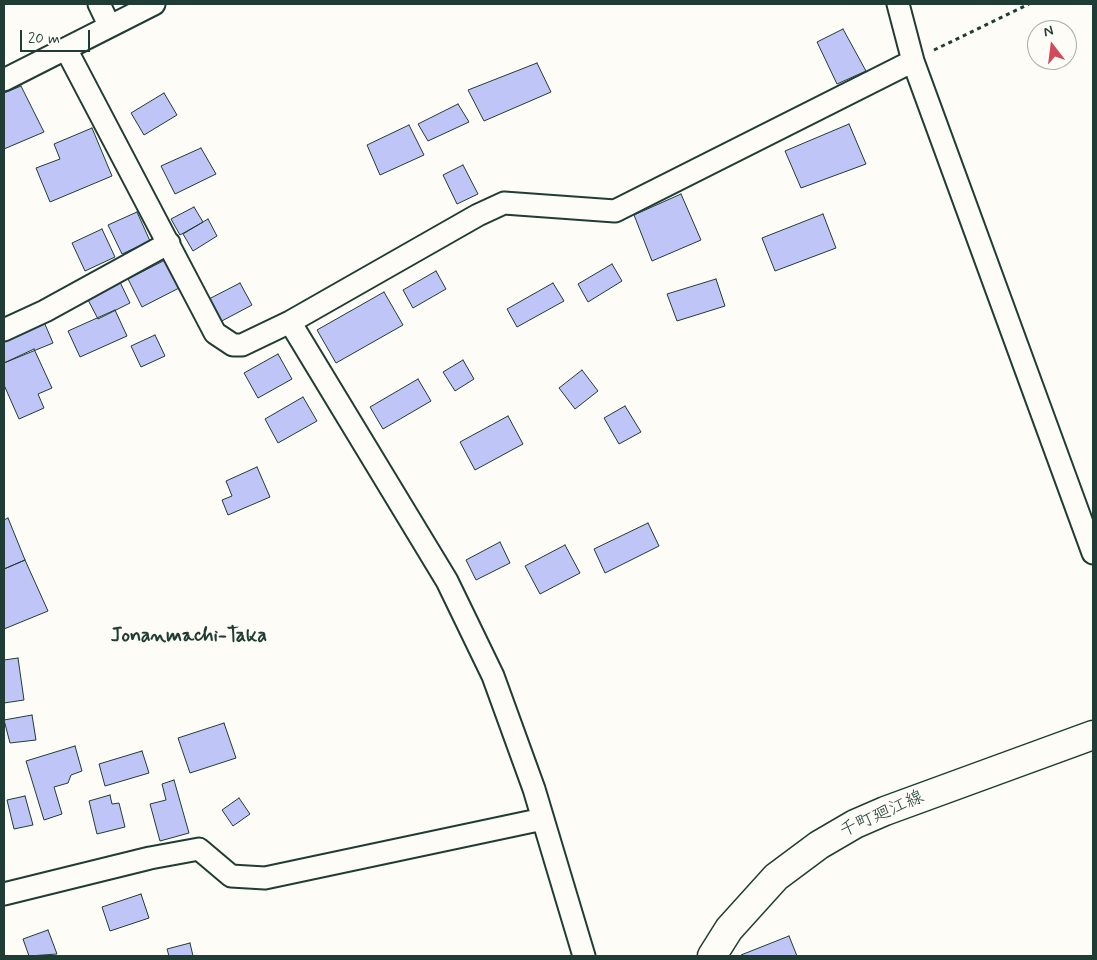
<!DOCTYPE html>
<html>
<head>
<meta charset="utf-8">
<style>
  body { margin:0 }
  #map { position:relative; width:1097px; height:960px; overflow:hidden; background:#fdfcf7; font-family:Mynerve,sans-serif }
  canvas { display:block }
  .frame { position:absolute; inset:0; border:5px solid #1f3d34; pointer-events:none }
  .north { position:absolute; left:1027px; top:20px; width:50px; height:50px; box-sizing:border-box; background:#fdfcf7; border:1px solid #a4b0a9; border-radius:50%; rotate:345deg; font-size:14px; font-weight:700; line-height:20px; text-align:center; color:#1f3d34 }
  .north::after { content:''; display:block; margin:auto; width:18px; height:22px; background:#d1495b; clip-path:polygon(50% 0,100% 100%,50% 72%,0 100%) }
  .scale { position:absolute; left:20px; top:30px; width:70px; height:22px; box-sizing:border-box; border:2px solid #1f3d34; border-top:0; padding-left:6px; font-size:15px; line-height:18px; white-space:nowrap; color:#1f3d34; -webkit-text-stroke:4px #fdfcf7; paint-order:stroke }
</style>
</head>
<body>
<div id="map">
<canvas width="1097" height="960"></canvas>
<div class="frame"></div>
<div class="north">N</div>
<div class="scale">20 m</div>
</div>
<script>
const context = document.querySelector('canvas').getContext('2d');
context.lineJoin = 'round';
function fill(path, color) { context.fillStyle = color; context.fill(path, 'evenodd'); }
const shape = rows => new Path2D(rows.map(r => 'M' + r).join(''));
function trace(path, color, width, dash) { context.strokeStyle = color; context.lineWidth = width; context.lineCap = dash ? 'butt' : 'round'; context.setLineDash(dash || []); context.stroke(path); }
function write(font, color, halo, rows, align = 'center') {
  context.font = font + ' Mynerve,"Klee One",sans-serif'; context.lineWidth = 4; context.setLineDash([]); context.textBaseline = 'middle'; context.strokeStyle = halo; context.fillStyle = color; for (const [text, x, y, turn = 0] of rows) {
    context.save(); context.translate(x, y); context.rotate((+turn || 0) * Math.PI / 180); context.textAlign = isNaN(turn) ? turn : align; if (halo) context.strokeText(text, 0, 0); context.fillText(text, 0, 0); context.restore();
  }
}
const building = shape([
  [843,29,866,71,837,84,817,42,843,29],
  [537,63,551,92,484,121,468,90,537,63],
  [21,86,44,132,4,149,4,93,21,86],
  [164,93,177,115,144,135,131,113,164,93],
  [458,104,469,122,428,141,418,124,458,104],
  [849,124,866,164,801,188,785,151,849,124],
  [409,125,424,155,380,175,367,145,409,125],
  [92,128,112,176,50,202,36,168,60,159,54,144,92,128],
  [201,148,216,174,175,194,161,166,201,148],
  [463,165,478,194,457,204,443,175,463,165],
  [681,194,701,240,652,261,634,215,681,194],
  [194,207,203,222,180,235,171,219,194,207],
  [137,212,150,241,122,254,108,225,137,212],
  [823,214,836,248,775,271,762,238,823,214],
  [208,219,217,236,193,251,183,234,208,219],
  [102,229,115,257,85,271,72,243,102,229],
  [167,259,181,287,142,307,128,279,167,259],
  [612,264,622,281,588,302,578,284,612,264],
  [436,271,446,289,413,308,403,290,436,271],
  [716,279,725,306,677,321,667,294,716,279],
  [119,280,130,303,98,319,86,296,119,280],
  [240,283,252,305,218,323,207,300,240,283],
  [553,283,564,301,517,327,507,309,553,283],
  [384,292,403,325,336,363,317,330,384,292],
  [115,310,127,336,80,357,68,331,115,310],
  [44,322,53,343,4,363,4,338,44,322],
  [155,335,165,356,141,367,131,346,155,335],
  [34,349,52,388,38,394,44,408,19,419,4,385,4,363,34,349],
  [278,354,292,379,258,398,244,373,278,354],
  [463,360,474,379,455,391,443,372,463,360],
  [582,370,598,391,575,409,559,388,582,370],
  [418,379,431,401,383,429,370,407,418,379],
  [303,397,317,421,278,443,265,419,303,397],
  [625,406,641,432,619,444,604,418,625,406],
  [508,416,523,444,475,470,460,442,508,416],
  [257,467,270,497,228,515,222,500,232,496,226,481,257,467],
  [8,518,25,560,4,569,4,520,8,518],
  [648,523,659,546,605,573,594,549,648,523],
  [500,542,510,563,476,580,466,560,500,542],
  [565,545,580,573,540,594,525,566,565,545],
  [25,560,48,611,4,629,4,569,25,560],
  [18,658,24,700,4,703,4,660,18,658],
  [32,715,36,740,10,743,4,720,32,715],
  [224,723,236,758,190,773,178,738,224,723],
  [75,746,82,771,71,775,68,783,54,787,62,814,44,820,26,761,75,746],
  [142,751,149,773,105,786,99,764,142,751],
  [174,780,189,833,160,841,150,804,166,800,162,784,174,780],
  [110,795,112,804,119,803,125,827,97,834,89,801,110,795],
  [25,796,33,825,14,829,7,800,25,796],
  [239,798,250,814,233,826,222,810,239,798],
  [141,894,149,918,110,931,102,907,141,894],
  [48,930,57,954,29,956,23,939,48,930],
  [789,936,797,956,742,956,741,955,789,936],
  [190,943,193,956,169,956,167,949,190,943]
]);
fill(building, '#bfc6f7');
trace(building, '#1f3d34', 1);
const minor = shape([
  [99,4,109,25],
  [898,4,913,61,1093,553],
  [66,49,215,333,233,345,242,345,290,322,478,215,504,203,615,211,913,61],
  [4,80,154,4],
  [290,322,447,581,493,676,534,789,584,956],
  [4,330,45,311,169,243],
  [4,894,150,858,199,849,231,876,265,878,543,819]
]);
const secondary = shape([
  [712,956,729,929,776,877,819,845,855,824,885,811,1093,735]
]);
trace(minor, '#1f3d34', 25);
trace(secondary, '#1f3d34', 31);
trace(shape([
  [934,50,1029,4]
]), '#1f3d34', 3, [4, 4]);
trace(minor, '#fdfcf7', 21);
trace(secondary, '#fdfcf7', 28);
write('18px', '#1f3d34', '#fdfcf7', [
  ["千町廻江線",882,815,-24]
]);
write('bold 20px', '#1f3d34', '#fdfcf7', [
  ["Jonanmachi-Taka",189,637]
]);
</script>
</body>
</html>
